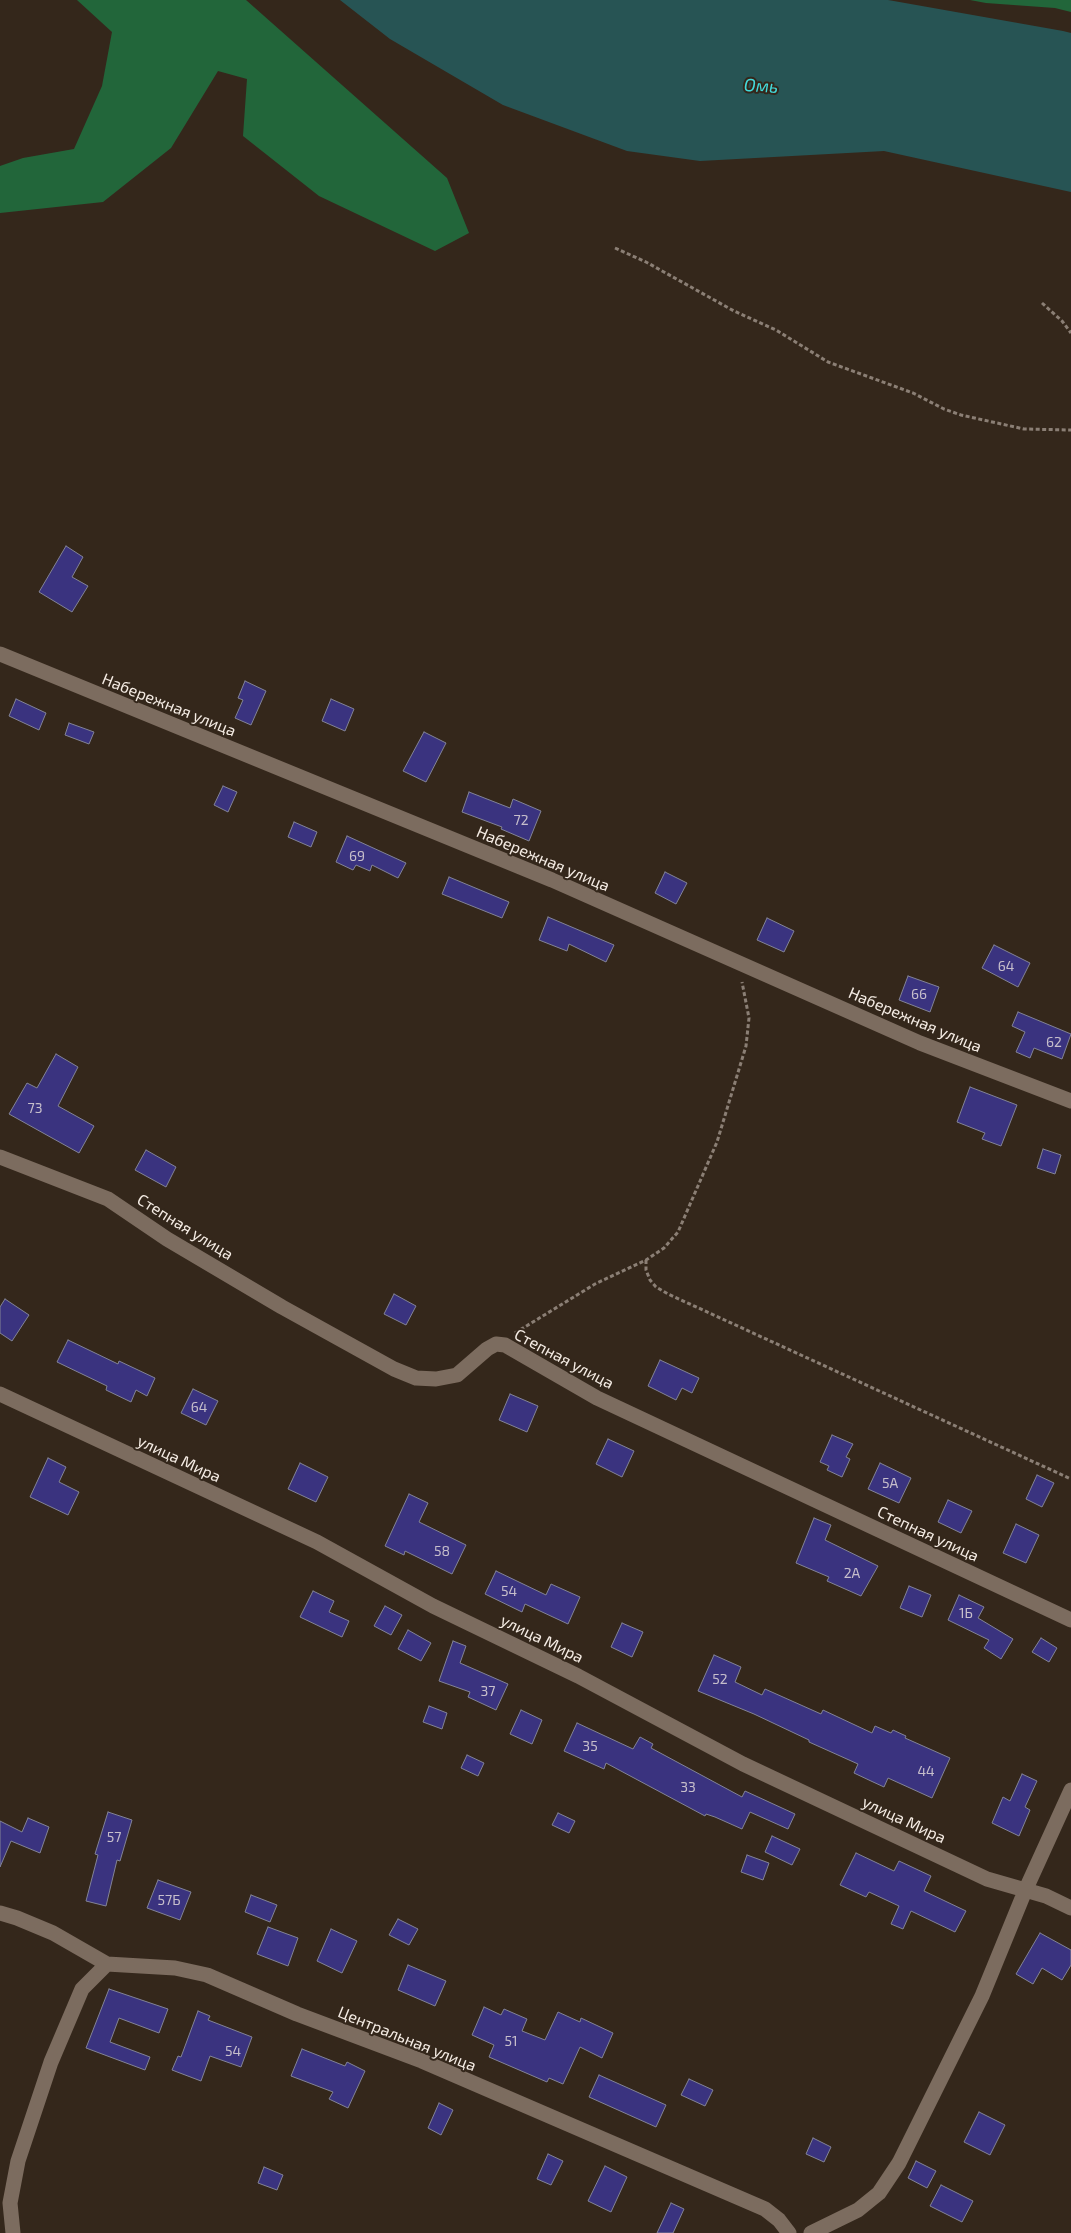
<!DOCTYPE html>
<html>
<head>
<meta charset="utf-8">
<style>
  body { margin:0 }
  canvas { display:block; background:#34271b }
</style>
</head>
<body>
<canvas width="1071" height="2233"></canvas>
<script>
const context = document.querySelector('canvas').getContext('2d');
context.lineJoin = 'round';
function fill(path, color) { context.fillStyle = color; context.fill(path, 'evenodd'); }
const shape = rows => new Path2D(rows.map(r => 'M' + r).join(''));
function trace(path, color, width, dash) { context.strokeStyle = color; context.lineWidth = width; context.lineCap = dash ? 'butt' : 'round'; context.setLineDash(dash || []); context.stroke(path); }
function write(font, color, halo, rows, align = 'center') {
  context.font = font + ' "Exo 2",sans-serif'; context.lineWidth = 4; context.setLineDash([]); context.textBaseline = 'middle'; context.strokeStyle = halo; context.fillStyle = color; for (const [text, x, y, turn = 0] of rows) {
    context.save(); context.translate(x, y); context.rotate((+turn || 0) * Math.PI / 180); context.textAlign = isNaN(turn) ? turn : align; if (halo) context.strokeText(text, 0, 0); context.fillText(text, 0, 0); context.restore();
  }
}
fill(shape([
  [77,0,246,0,447,178,469,233,435,251,319,196,243,136,247,79,218,71,171,148,103,202,0,213,0,166,23,158,74,149,102,86,112,32],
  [970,0,1071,0,1071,12,1055,8,986,3]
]), '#22663a');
fill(shape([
  [340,0,888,0,1063,31,1071,33,1071,192,884,151,700,161,627,151,503,105,390,39]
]), '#275454');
const building = shape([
  [66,546,83,557,72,577,88,586,72,612,39,592,66,546],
  [245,681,266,691,251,725,235,718,243,700,238,698,245,681],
  [16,699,46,713,39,730,9,716,16,699],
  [331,699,354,709,345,731,322,721,331,699],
  [69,723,94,732,89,744,65,735,69,723],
  [424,732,446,743,426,782,403,771,424,732],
  [223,786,237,792,228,812,214,805,223,786],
  [469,792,510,808,513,799,541,811,529,841,501,829,502,827,462,812,469,792],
  [294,822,317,832,311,847,288,837,294,822],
  [347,836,406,863,398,878,372,865,370,871,356,865,353,870,336,862,347,836],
  [665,872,687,883,676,904,655,893,665,872],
  [449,877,509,902,502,918,442,894,449,877],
  [548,917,614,945,606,962,569,944,567,951,539,940,548,917],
  [767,918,794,931,784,952,757,940,767,918],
  [994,945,1030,963,1018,987,982,968,994,945],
  [908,976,939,987,930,1012,899,1000,908,976],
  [1018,1012,1071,1034,1062,1059,1034,1048,1030,1058,1016,1052,1025,1032,1012,1026,1018,1012],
  [56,1054,78,1067,58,1106,94,1126,79,1153,9,1114,27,1083,37,1088,56,1054],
  [970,1087,1017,1105,1001,1146,982,1139,985,1133,957,1122,970,1087],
  [1043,1149,1061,1155,1055,1174,1037,1168,1043,1149],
  [146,1150,176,1167,166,1187,135,1170,146,1150],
  [394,1294,416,1306,406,1325,384,1314,394,1294],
  [5,1299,29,1315,12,1341,0,1333,0,1307,5,1299],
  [68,1340,118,1364,119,1361,155,1378,147,1396,136,1390,131,1402,106,1390,107,1386,57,1362,68,1340],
  [660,1360,699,1378,692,1393,682,1388,676,1400,648,1386,660,1360],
  [193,1389,218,1401,206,1425,181,1413,193,1389],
  [510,1394,538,1406,527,1432,499,1420,510,1394],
  [832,1435,853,1444,846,1457,850,1459,842,1477,827,1470,829,1466,820,1462,832,1435],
  [608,1439,634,1451,622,1477,596,1464,608,1439],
  [48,1458,66,1467,59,1482,79,1492,68,1515,30,1497,48,1458],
  [300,1463,328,1477,316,1502,288,1489,300,1463],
  [880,1463,911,1478,899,1503,868,1489,880,1463],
  [1037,1475,1054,1483,1042,1507,1026,1499,1037,1475],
  [409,1494,428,1503,419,1522,466,1545,452,1574,405,1551,404,1555,385,1546,409,1494],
  [948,1500,972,1511,961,1533,938,1522,948,1500],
  [814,1518,831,1525,825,1540,878,1566,861,1596,827,1581,829,1577,796,1563,814,1518],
  [1016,1524,1039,1535,1026,1563,1003,1553,1016,1524],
  [496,1571,546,1595,551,1584,580,1597,568,1624,525,1604,522,1612,485,1594,496,1571],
  [909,1586,931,1595,922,1617,900,1608,909,1586],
  [313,1591,334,1601,329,1612,349,1621,342,1637,300,1617,313,1591],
  [959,1595,984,1607,978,1618,1013,1639,1001,1659,984,1648,989,1640,948,1620,959,1595],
  [385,1606,402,1615,391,1635,374,1626,385,1606],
  [622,1623,643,1632,632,1657,611,1647,622,1623],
  [408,1630,431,1643,421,1661,398,1649,408,1630],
  [1041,1638,1057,1648,1049,1662,1032,1652,1041,1638],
  [453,1641,466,1646,460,1663,508,1684,496,1710,468,1697,470,1692,439,1681,453,1641],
  [714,1655,741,1667,735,1682,762,1695,765,1689,821,1714,823,1710,872,1733,875,1726,891,1733,893,1730,906,1736,905,1738,950,1758,932,1798,888,1778,884,1787,871,1781,854,1773,858,1764,809,1742,809,1740,754,1714,698,1691,714,1655],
  [429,1706,447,1713,442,1729,423,1722,429,1706],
  [521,1710,542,1720,532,1744,510,1734,521,1710],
  [577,1723,633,1749,640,1737,653,1744,651,1748,742,1797,745,1791,795,1814,788,1829,750,1812,742,1829,715,1817,706,1814,705,1816,606,1763,604,1769,564,1751,577,1723],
  [467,1755,484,1763,478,1776,461,1768,467,1755],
  [1022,1774,1037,1781,1025,1807,1030,1810,1019,1836,992,1823,1003,1797,1010,1801,1022,1774],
  [108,1812,132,1820,120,1861,117,1860,106,1906,86,1901,98,1855,95,1854,108,1812],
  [558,1813,575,1821,569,1833,552,1825,558,1813],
  [28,1818,49,1827,40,1853,11,1841,0,1867,0,1821,22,1832,28,1818],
  [772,1836,800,1849,792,1865,765,1852,772,1836],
  [856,1853,894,1871,899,1861,931,1876,924,1891,966,1911,955,1932,911,1911,903,1929,891,1924,899,1906,869,1892,866,1897,840,1885,856,1853],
  [747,1855,769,1863,763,1880,741,1872,747,1855],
  [158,1880,191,1892,180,1920,147,1908,158,1880],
  [251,1895,277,1905,270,1922,245,1912,251,1895],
  [398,1919,418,1929,409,1945,389,1935,398,1919],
  [268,1927,298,1938,288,1966,257,1954,268,1927],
  [331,1929,357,1941,342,1973,317,1961,331,1929],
  [1040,1933,1071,1950,1071,1965,1062,1980,1042,1968,1033,1984,1016,1974,1040,1933],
  [408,1965,446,1981,435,2006,398,1990,408,1965],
  [109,1989,168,2009,159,2033,119,2018,110,2042,150,2057,145,2070,86,2048,109,1989],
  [484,2007,501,2015,504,2009,527,2019,522,2031,545,2040,558,2012,580,2022,581,2018,613,2033,602,2058,580,2047,563,2084,549,2078,547,2082,489,2057,494,2045,472,2035,484,2007],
  [198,2011,210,2016,208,2020,252,2037,241,2067,210,2056,201,2081,172,2070,178,2056,181,2057,198,2011],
  [302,2049,345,2066,347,2062,365,2071,348,2108,329,2099,333,2092,291,2076,302,2049],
  [599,2075,666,2105,656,2127,589,2097,599,2075],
  [689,2079,713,2090,705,2106,681,2095,689,2079],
  [439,2103,453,2110,441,2135,428,2128,439,2103],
  [979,2112,1005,2125,990,2155,964,2142,979,2112],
  [813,2138,831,2147,824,2162,806,2154,813,2138],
  [548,2154,563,2161,551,2185,537,2179,548,2154],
  [916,2161,936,2171,927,2188,908,2178,916,2161],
  [605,2166,627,2177,611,2212,588,2201,605,2166],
  [264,2167,283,2175,277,2190,258,2183,264,2167],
  [941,2185,973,2201,962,2222,930,2206,941,2185],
  [671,2203,684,2209,673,2233,657,2233,671,2203]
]);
fill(building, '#3a337f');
trace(building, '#828396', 1);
trace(shape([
  [615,248,646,262,734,311,776,330,828,362,913,393,944,409,961,415,1024,429,1071,430],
  [1042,303,1062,321,1071,333],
  [646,1260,646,1270,650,1280,656,1287,668,1294,1071,1479],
  [515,1333,595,1284,646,1260,664,1248,678,1232,717,1142,746,1046,749,1018,742,982]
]), '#8b7f75', 3, [4, 2.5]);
trace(shape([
  [0,654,552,880,920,1043,1071,1101],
  [0,1157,108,1199,167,1239,282,1307,394,1369,416,1378,436,1379,457,1375,487,1349,496,1344,505,1345,597,1398,1071,1620],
  [0,1394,317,1542,433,1606,578,1676,743,1764,987,1879,1046,1896,1071,1908],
  [0,1913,17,1918,53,1933,107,1964,175,1968,207,1975,297,2014,422,2061,765,2209,779,2220,789,2233],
  [13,2233,10,2203,18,2161,51,2062,82,1989,107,1964],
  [811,2233,858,2210,879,2193,899,2163,982,1996,1025,1891,1071,1790]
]), '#7c6c5f', 15);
write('14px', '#c6becb', null, [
  ["72",521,820],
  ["69",357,856],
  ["64",1006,966],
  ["66",919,994],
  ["62",1054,1042],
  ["73",35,1108],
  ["64",199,1407],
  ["5А",890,1483],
  ["58",442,1551],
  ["2А",852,1573],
  ["54",509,1591],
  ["1Б",966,1613],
  ["52",720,1679],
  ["37",488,1691],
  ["35",590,1746],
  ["44",926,1771],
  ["33",688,1787],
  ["57",114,1837],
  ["57Б",169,1900],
  ["51",511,2041],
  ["54",233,2051]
]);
write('16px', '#f5ece4', '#34271b', [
  ["Набережная улица",169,705,22],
  ["Набережная улица",543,859,23],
  ["Набережная улица",915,1020,23],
  ["Степная улица",185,1227,32],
  ["Степная улица",564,1359,28],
  ["улица Мира",179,1459,25],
  ["Степная улица",928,1534,25],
  ["улица Мира",542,1639,26],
  ["улица Мира",904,1820,25],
  ["Центральная улица",407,2039,22]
]);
write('italic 18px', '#43dadb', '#34271b', [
  ["Омь",761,86,3]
]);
</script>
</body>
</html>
